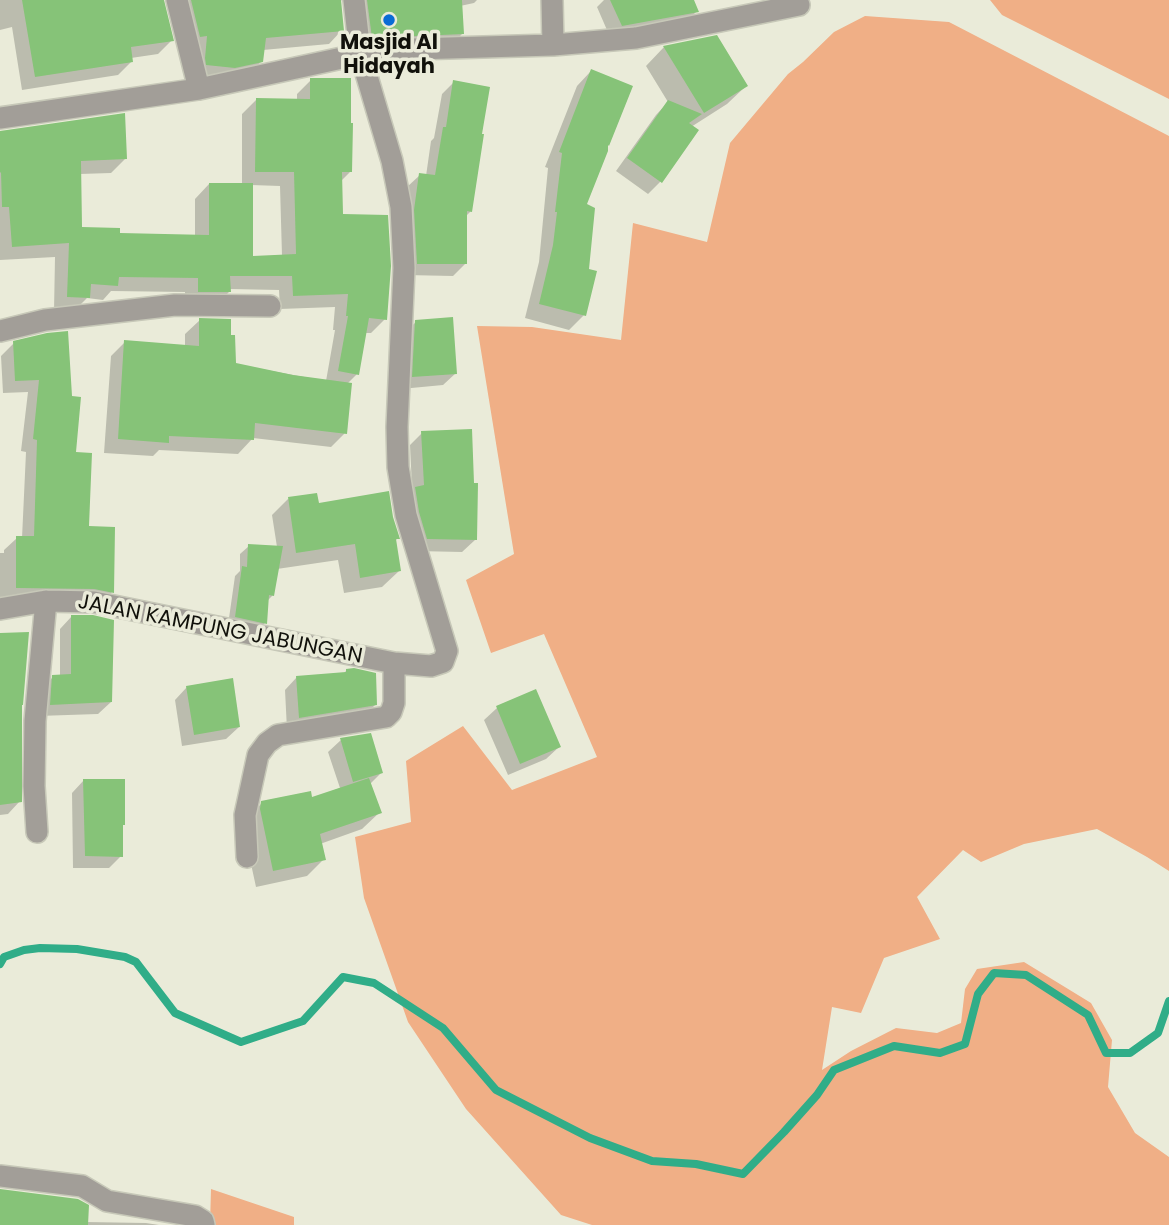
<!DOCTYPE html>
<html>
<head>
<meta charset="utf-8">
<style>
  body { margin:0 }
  canvas { display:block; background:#eaebd9 }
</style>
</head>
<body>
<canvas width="1169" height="1225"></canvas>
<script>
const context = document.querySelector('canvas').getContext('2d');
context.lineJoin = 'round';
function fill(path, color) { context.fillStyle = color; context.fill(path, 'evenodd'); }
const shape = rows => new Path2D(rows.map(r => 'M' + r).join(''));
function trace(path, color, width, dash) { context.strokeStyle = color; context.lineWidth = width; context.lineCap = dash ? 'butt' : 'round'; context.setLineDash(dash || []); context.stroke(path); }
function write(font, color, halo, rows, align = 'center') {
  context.font = font + ' Poppins,sans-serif'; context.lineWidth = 7; context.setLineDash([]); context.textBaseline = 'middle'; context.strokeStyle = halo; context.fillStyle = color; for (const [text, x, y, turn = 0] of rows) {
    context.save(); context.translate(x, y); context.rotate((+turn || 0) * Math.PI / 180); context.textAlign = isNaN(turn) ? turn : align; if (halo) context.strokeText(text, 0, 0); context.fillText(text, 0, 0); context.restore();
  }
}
fill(shape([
  [990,0,1169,0,1169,99,1002,15],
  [865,16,949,22,1169,136,1169,871,1147,857,1097,829,1024,844,981,862,963,850,917,897,940,939,884,958,861,1013,832,1007,822,1070,851,1051,896,1028,937,1033,961,1023,965,989,977,969,1024,962,1091,1003,1112,1040,1108,1087,1135,1133,1169,1157,1169,1225,592,1225,561,1215,466,1109,408,1022,364,898,355,837,411,822,406,761,463,726,512,790,597,757,544,634,491,653,466,580,514,554,477,326,532,327,621,340,633,223,707,242,730,143,788,74,803,62,834,32],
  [211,1189,294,1217,294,1225,210,1225]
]), '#f0af86');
fill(shape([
  [0,0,477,0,474,3,460,6,462,34,449,47,359,51,346,1,339,0,342,30,329,44,263,50,262,61,248,74,193,77,167,0,163,0,172,40,158,54,131,58,132,61,118,75,22,90,12,27,0,30],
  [604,0,692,0,697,11,685,23,610,37,597,7],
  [664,47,746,86,727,104,691,127,697,130,660,182,648,194,616,171,656,115,668,102,646,66],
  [591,71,584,205,584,315,569,330,525,318,539,262,548,168,545,167,577,86],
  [311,80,350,172,340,182,341,216,385,319,371,333,364,333,357,374,347,384,345,433,331,447,253,438,238,454,159,450,153,456,104,453,111,356,125,342,185,346,185,334,200,320,234,364,326,381,335,330,333,330,335,307,280,309,279,290,229,289,229,292,215,306,185,306,185,292,111,291,103,300,87,298,74,311,54,311,55,257,0,260,0,133,125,159,111,173,80,174,80,228,118,235,195,236,195,199,209,184,242,184,242,114,256,100,297,100,297,94],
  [251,185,280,186,282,256,251,257],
  [454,82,471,211,465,217,466,263,453,276,405,275,407,187,420,175,426,176,431,141,434,138,442,94],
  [416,322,456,373,443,385,401,389,403,334],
  [48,335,74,454,87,528,112,592,100,604,0,600,0,553,4,553,4,550,17,538,22,538,26,452,21,451,28,392,3,393,1,356,14,343],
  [422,433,475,540,462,552,415,551,410,445],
  [288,499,398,538,394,542,399,571,382,587,344,593,338,560,277,569,273,595,267,601,265,623,257,631,228,625,235,576,240,571,240,554,249,546,277,547,272,515],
  [72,616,111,702,98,714,38,716,41,689,53,677,60,676,60,629],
  [0,635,22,705,20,801,8,814,0,815],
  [347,670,376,704,363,717,287,730,285,690,297,677,343,674],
  [187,687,239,727,226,739,182,746,175,700],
  [536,692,559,747,546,759,508,775,484,720,497,708],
  [341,740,381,773,370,784,380,812,362,829,320,844,324,859,307,876,256,887,243,827,245,820,262,803,311,799,340,788,328,752],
  [84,780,121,856,109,868,73,868,72,793],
  [0,1191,86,1222,146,1223,159,1225,0,1225]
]), '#0003');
trace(shape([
  [0,964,4,957,24,950,40,948,77,949,125,957,136,962,175,1013,241,1042,303,1021,343,977,374,983,443,1028,496,1090,590,1138,652,1161,696,1164,743,1174,784,1132,817,1095,834,1070,894,1046,940,1053,965,1044,978,994,994,973,1026,975,1088,1015,1106,1053,1130,1053,1158,1033,1169,1001]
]), '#30ad88', 8);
fill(shape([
  [22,0,164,0,174,41,131,47,133,62,35,77],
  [191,0,341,0,344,31,266,38,263,62,235,68,206,65,205,58,207,36,200,37],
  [367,0,462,0,464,34,372,38],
  [610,0,694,0,699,12,622,26],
  [717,35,748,86,704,113,663,46],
  [591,69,633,86,609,146,608,145,608,151,587,204,595,208,589,269,597,271,586,316,539,304,553,245,557,212,555,212,562,153,559,152],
  [310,78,351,78,351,123,353,123,352,172,342,172,343,214,388,215,391,266,387,320,369,318,359,375,338,371,348,316,346,316,348,294,293,296,292,276,230,276,231,292,198,292,198,278,119,277,118,286,91,284,90,298,67,297,69,243,12,247,9,207,2,207,1,172,0,173,0,131,125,113,127,159,81,161,82,227,120,228,120,233,209,235,209,183,253,183,253,256,296,254,294,172,255,172,256,98,310,99],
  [453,80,490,87,482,134,484,134,472,212,467,211,467,264,417,264,414,210,419,173,435,175,443,127,446,127],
  [668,100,702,114,689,123,699,130,662,183,627,158],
  [453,317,457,374,412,377,415,320],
  [199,318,231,319,231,335,235,335,236,363,293,375,352,383,347,434,255,423,254,440,169,436,169,443,118,439,124,340,199,346],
  [68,331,72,396,81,397,76,452,92,453,89,526,115,527,114,593,94,589,16,588,16,536,34,536,37,440,33,439,39,380,15,381,13,341,47,333],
  [472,429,474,483,478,483,477,540,427,539,419,512,415,487,424,485,421,431],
  [389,491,393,517,400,539,396,539,401,571,360,578,355,544,296,553,288,497,317,493,319,503],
  [248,544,283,546,274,596,269,595,267,624,235,617,242,566,247,567],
  [71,615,93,615,114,620,112,702,50,705,52,675,71,674],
  [29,632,23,705,22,705,22,802,0,805,0,633],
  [354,668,376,673,377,705,299,718,296,676,346,672,346,669],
  [233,678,240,727,194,735,186,686],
  [536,689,561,747,520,764,496,706],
  [371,733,383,773,353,782,340,738],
  [369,778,382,813,320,834,326,860,273,871,260,809,261,801,311,791,312,797],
  [83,779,125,779,125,825,123,825,123,857,85,856],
  [0,1189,78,1199,89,1205,88,1225,0,1225]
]), '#86c378');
const minor = shape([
  [177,0,199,89],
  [552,0,553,45],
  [0,118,199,89,379,50,553,45,636,38,799,5],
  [0,331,45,320,175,305,270,306],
  [0,609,46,601,94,602,394,663,431,666,443,662,447,651,406,515,398,467,397,427,404,268,401,207,392,161,360,53,354,0],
  [37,832,34,786,35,721,46,601],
  [247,857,245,815,258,755,267,743,278,735,386,717,391,712,394,703,394,663],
  [0,1176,82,1186,107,1201,195,1216,203,1221,204,1225]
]);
trace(minor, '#c7c8b8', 24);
trace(minor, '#a29e98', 21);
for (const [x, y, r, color] of [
  [389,20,7,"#0a6cd5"]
]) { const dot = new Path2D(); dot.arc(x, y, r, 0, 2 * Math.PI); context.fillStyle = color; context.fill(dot); trace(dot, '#eaebd9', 2.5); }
write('bold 21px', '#11110b', '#eaebd9', [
  ["Masjid Al",389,44],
  ["Hidayah",389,68]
]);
write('21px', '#11110b', '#eaebd9', [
  ["JALAN KAMPUNG JABUNGAN",220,630,11]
]);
</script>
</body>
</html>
